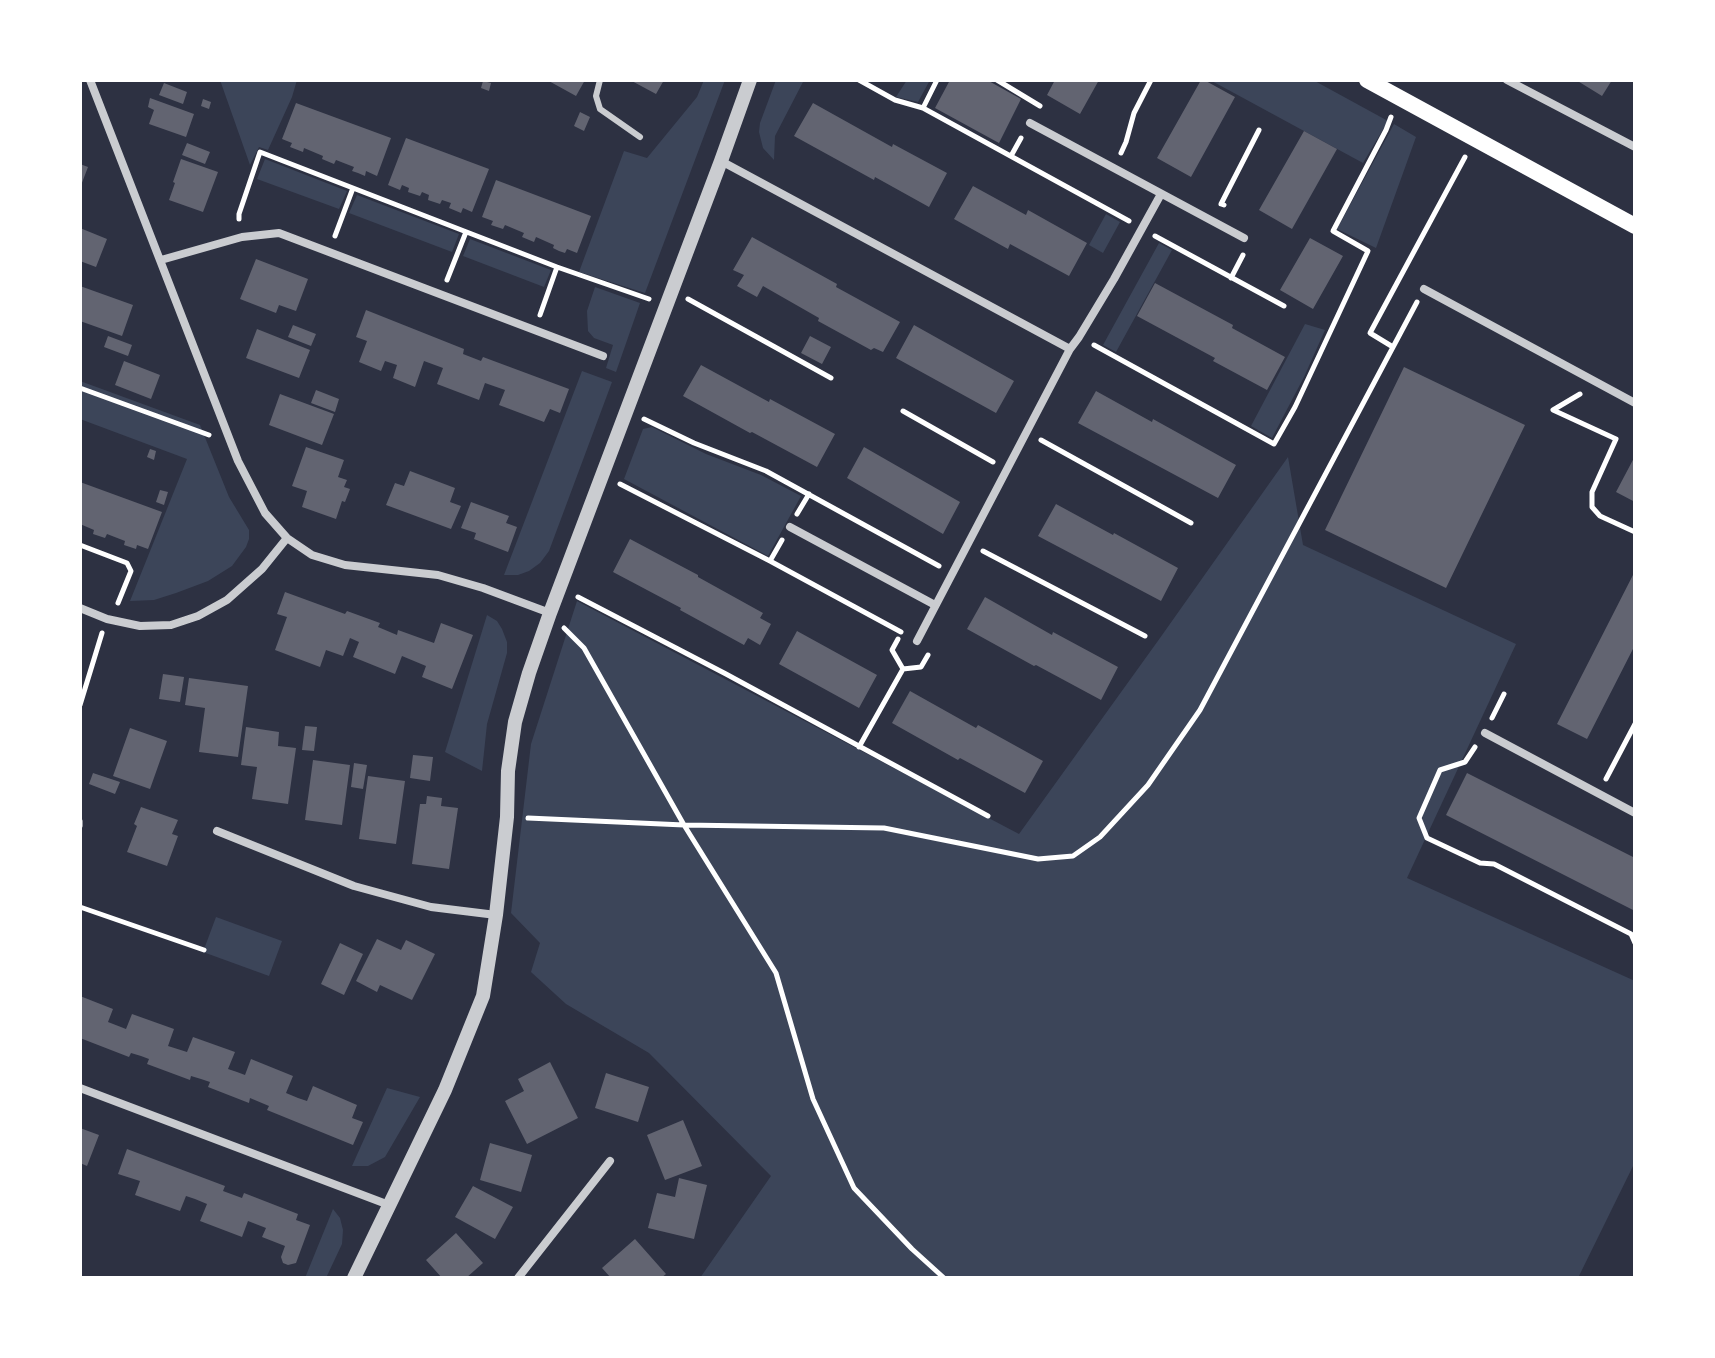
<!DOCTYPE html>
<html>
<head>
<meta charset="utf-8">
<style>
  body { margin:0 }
  #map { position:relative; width:1715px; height:1358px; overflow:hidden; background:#2d3142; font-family:Ubuntu,sans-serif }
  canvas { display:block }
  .frame { position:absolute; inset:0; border:82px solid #fff; pointer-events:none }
</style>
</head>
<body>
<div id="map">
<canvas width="1715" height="1358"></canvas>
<div class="frame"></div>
</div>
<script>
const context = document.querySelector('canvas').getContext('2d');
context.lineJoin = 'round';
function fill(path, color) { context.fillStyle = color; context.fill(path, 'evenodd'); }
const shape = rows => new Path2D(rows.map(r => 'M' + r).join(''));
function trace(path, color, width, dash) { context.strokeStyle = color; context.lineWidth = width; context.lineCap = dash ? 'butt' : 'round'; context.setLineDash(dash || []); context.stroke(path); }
fill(shape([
  [220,80,297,80,292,97,268,150,259,147,250,165],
  [704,80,725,80,645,293,579,272,624,151,647,158,697,97],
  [776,80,804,80,775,136,774,160,763,148,759,132,760,123],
  [907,80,930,80,918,102,896,97],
  [1210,80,1313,80,1388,121,1363,163],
  [1394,124,1416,137,1376,248,1337,229],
  [265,159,347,191,339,209,257,179],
  [357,195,459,234,452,252,349,213],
  [1106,214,1120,222,1103,253,1089,245],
  [470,239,551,270,544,287,463,256],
  [1159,243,1172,250,1116,352,1103,345],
  [595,287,640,303,616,372,606,368,613,345,594,338,588,331,587,311],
  [1305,324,1325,330,1304,377,1272,438,1251,426],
  [582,371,612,382,549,551,540,563,529,571,518,575,504,575],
  [80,381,200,425,229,497,249,530,249,539,246,547,232,566,208,581,176,593,154,600,130,601,187,459,80,419],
  [652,427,706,454,761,475,801,496,768,556,624,479,643,429],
  [1288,457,1303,545,1516,644,1407,878,1635,981,1635,1162,1578,1278,700,1278,771,1176,649,1053,566,1004,531,972,540,943,511,913,531,744,577,601,1019,834,1160,638],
  [487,615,497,621,502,629,507,642,507,653,487,724,482,771,445,752],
  [216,917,282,941,269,976,203,952],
  [387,1088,420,1097,385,1157,368,1166,352,1166],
  [333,1209,340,1218,343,1230,342,1244,326,1278,305,1278]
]), '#3c4559');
fill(shape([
  [547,80,585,80,576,96],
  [630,80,664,80,656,94],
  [950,80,987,80,1021,99,999,143,935,108],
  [1055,80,1099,80,1080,114,1047,95],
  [1201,80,1204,80,1235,97,1191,177,1157,158],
  [1576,80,1612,80,1602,96],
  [483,81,491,83,489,91,481,88],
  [164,83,187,92,183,104,159,95],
  [150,98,194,114,186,137,149,124,154,110,148,107],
  [203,99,211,102,209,109,201,106],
  [296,103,391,138,377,176,366,171,365,176,358,173,352,171,354,167,336,160,334,164,322,159,323,156,304,148,303,152,290,147,292,143,282,139],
  [813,103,892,147,893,144,947,173,929,207,875,177,874,180,794,136],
  [580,112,590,117,584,131,574,126],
  [1304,131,1337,149,1292,229,1259,210],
  [406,138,489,169,472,212,463,208,461,213,449,208,451,203,442,200,440,204,428,200,429,195,422,192,420,196,408,192,409,188,402,185,400,190,388,185],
  [187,143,210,152,205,164,182,155],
  [181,159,218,172,203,212,169,200,175,183,173,182],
  [80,164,88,167,80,188],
  [496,180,591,216,577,253,567,249,565,253,559,251,553,248,554,245,536,237,534,242,522,237,524,233,505,225,503,229,491,225,493,221,482,217],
  [973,186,1026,215,1028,210,1087,243,1069,276,1010,244,1008,249,954,219],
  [80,228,107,239,96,267,80,261],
  [752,237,837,284,836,287,900,322,883,352,874,348,871,350,818,321,819,318,763,286,757,297,737,286,744,275,733,270],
  [1310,238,1343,256,1313,309,1280,290],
  [256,259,308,279,296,311,279,305,276,313,240,299],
  [1155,283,1233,325,1232,328,1285,357,1267,390,1213,361,1215,358,1137,316],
  [80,286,133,305,122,336,80,321],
  [366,310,464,349,463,354,481,361,483,357,569,389,560,413,550,409,544,422,499,405,505,390,485,383,479,400,437,384,443,368,424,361,415,387,393,378,397,365,385,361,381,371,359,362,367,341,356,337],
  [293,325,316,334,311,346,288,337],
  [914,325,1014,381,996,413,896,358],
  [257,329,310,350,299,378,246,358],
  [108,336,132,345,128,356,104,347],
  [810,336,831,347,822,364,801,353],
  [124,361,160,375,151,399,115,385],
  [701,365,769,402,770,399,835,434,817,467,752,432,750,433,683,396],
  [1404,367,1525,425,1446,588,1325,530],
  [316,390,339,399,335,412,311,403],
  [1096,391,1152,422,1153,419,1236,465,1218,498,1078,423],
  [280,394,334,414,322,445,269,425],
  [306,447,344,460,338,477,347,480,344,487,350,489,345,502,342,501,336,519,302,507,307,491,292,486],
  [864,447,960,502,943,534,847,478],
  [150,449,156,451,154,460,147,457],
  [1635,456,1635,502,1616,492],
  [410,471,455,488,450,502,461,506,451,529,386,505,395,483,404,486],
  [80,482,162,512,148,549,137,545,136,549,124,545,125,541,107,534,105,538,93,534,94,530,80,524],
  [160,490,168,492,164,505,156,502],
  [471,502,509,516,506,523,517,527,508,552,474,539,476,533,461,528],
  [1056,504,1113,535,1114,533,1178,568,1161,601,1038,536],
  [630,539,698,575,698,577,763,613,760,618,771,624,760,645,748,638,744,645,680,610,681,608,613,572],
  [1635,571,1635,645,1587,739,1557,724],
  [285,592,345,614,347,611,380,623,378,627,397,635,398,630,434,643,441,623,473,635,452,689,422,677,426,666,402,656,395,674,353,657,359,642,350,638,343,656,326,650,320,667,275,650,287,617,277,614],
  [985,597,1052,635,1053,632,1118,667,1101,700,1036,665,1034,666,967,629],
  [797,631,877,675,859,708,779,664],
  [163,674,184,677,180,702,159,699],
  [189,678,248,686,238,757,199,752,205,708,185,705],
  [910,691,976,728,978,725,1043,761,1025,793,960,758,958,760,892,723],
  [305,726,317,727,314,751,302,750],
  [246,727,279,732,278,746,296,748,288,804,252,799,257,767,241,765],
  [130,728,167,741,150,789,113,776],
  [413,755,433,757,430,781,410,778],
  [313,760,350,765,342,825,305,820],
  [354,763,367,765,363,789,351,787],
  [93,773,120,782,115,794,89,784],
  [1467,773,1635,858,1635,911,1446,815],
  [368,776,405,781,396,844,359,839],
  [427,796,442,798,441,806,458,808,449,869,412,864,420,804,426,804],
  [141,807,178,820,172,834,178,836,167,866,127,852,137,826,134,824],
  [377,939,401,950,406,940,435,954,412,1000,380,985,377,992,356,981],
  [340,943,363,954,344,995,321,984],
  [80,996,113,1009,108,1022,126,1029,132,1014,174,1029,168,1046,187,1052,193,1037,235,1052,228,1069,237,1072,245,1075,251,1059,293,1076,286,1093,298,1098,307,1101,313,1086,357,1105,352,1118,363,1122,353,1145,267,1110,269,1106,250,1098,249,1103,208,1087,210,1082,201,1079,191,1076,190,1080,147,1064,149,1059,141,1056,131,1053,129,1057,80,1038],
  [550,1062,578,1118,527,1144,505,1101,524,1091,518,1079],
  [606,1073,649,1087,638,1122,595,1108],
  [683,1120,702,1166,665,1180,647,1135],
  [80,1128,99,1135,87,1166,80,1163],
  [490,1143,532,1155,521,1192,480,1180],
  [127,1149,225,1186,223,1191,242,1198,244,1193,298,1214,296,1220,310,1225,296,1263,288,1265,283,1263,281,1257,285,1246,262,1237,266,1228,248,1221,242,1237,200,1221,207,1204,195,1199,186,1196,180,1211,135,1195,140,1181,118,1174],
  [679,1178,707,1185,694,1239,648,1228,657,1193,675,1197],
  [473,1186,513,1207,495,1239,455,1217],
  [456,1233,483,1263,466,1278,442,1278,426,1260],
  [635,1239,666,1274,661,1278,611,1278,602,1268]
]), '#626471');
trace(shape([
  [859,80,895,100,923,108,1129,221],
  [997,80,1040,106],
  [923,108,937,80],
  [1121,153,1126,142,1134,113,1151,80],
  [1011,156,1021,138],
  [1224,205,1221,204,1259,130],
  [239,219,239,214,260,152,557,267,649,299],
  [335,236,353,188],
  [1155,236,1284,306],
  [1231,278,1243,255],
  [447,280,466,232],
  [688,299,831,378],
  [540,315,557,267],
  [1094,345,1274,444,1295,407,1368,251,1333,231,1386,130,1391,117],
  [1393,347,1370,333,1465,157],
  [80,388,209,435],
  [1580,394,1553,410,1616,439,1592,492,1592,507,1600,516,1635,532],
  [903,411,993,462],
  [644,419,694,443,766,471,939,566],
  [1041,440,1191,523],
  [620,484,770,561,901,632],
  [797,514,809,494],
  [80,545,127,563,131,571,118,603],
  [983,551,1145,636],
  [770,561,782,540],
  [578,597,726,674,988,816],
  [564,628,584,648,684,825,776,973,813,1099,854,1188,912,1249,944,1278],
  [903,669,921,667,928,655],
  [80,705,102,633],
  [1492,718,1504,694],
  [859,747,903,669,892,650,898,639],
  [1475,747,1465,762,1440,770,1419,818,1427,838,1480,863,1494,864,1631,934,1635,943],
  [1606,779,1635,724],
  [528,818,684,825,884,828,1038,859,1073,856,1100,837,1148,785,1200,710,1417,302],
  [80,821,80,826],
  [80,907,204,950]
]), '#fff', 5);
trace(shape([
  [600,80,596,96,600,109,640,137]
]), '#caccd0', 6);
trace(shape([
  [90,80,238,461,265,513,287,538,312,555,345,565,438,575,483,588,550,613],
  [1507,80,1635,147],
  [1030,123,1244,238],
  [721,161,1070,349,917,641],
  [161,260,242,237,279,233,603,356],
  [1424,289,1635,403],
  [1070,349,1079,337,1114,279,1161,194],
  [790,527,935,605],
  [80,608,107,619,140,626,171,625,198,616,227,600,262,569,287,538],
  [1485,733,1635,813],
  [217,831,354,886,431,907,496,915],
  [80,1088,389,1205],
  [518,1278,610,1161]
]), '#caccd0', 8);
trace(shape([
  [354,1278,445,1090,483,996,496,915,507,817,508,771,515,722,529,673,550,613,721,161,750,80]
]), '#caccd0', 14);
trace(shape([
  [1367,80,1635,226]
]), '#fff', 16);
</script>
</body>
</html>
